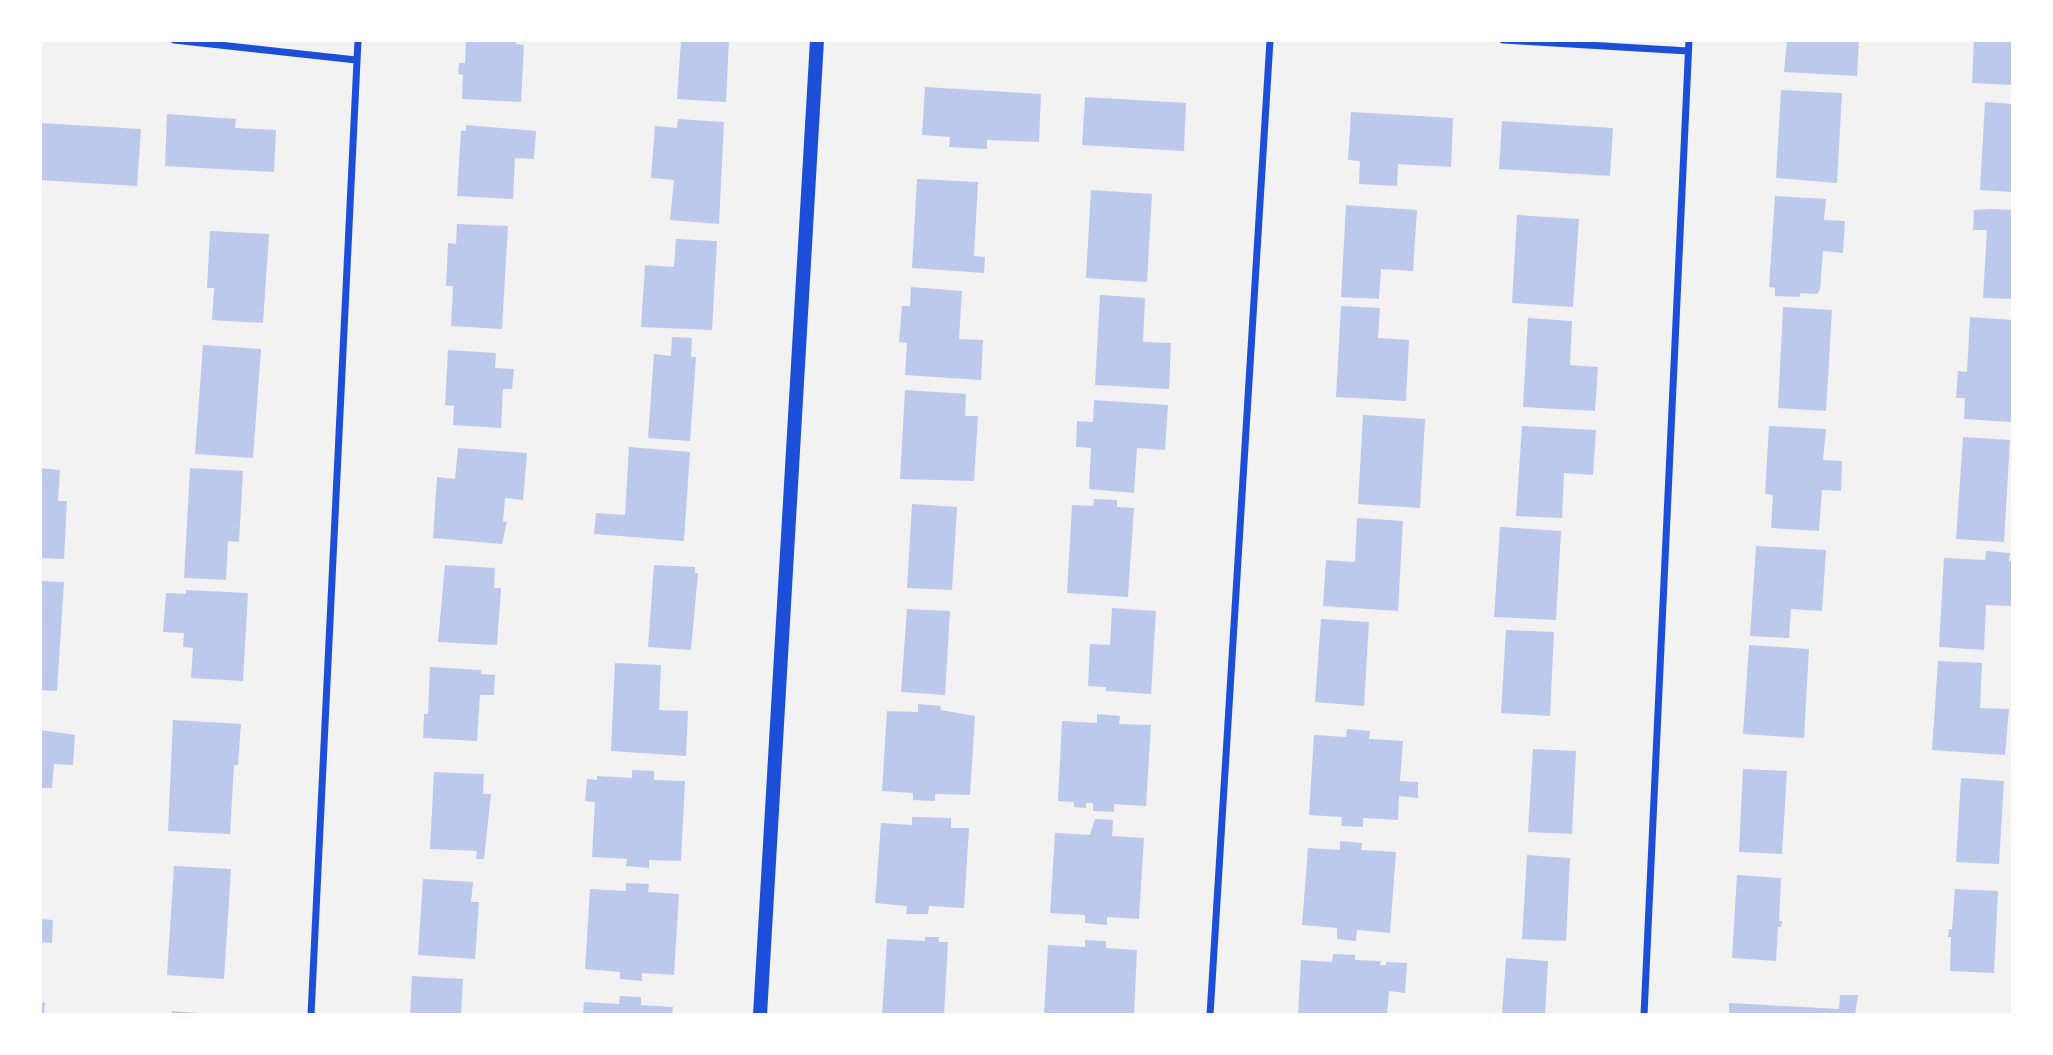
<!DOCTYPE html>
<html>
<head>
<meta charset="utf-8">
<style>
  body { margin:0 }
  #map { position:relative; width:2053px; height:1055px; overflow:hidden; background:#f2f2f2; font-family:Merriweather,serif }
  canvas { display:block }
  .frame { position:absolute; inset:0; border:42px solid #fff; pointer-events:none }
</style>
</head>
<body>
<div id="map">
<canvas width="2053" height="1055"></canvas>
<div class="frame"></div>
</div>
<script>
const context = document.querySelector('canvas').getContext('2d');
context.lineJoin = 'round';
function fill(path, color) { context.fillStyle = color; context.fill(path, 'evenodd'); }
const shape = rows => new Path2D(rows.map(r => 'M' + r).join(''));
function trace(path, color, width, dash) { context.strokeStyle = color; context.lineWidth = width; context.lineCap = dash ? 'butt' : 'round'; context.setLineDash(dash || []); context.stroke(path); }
fill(shape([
  [466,40,516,40,516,44,524,45,521,102,462,99,463,75,458,74,459,63,465,63],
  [681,40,729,40,726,102,677,99],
  [1787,40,1859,40,1857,76,1784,72],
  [1974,40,2013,40,2013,85,1972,83],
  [925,87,1041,94,1039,142,987,140,987,149,949,147,950,137,922,135],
  [1781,90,1842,93,1837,183,1776,178],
  [1085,97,1186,103,1184,151,1082,145],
  [1985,102,2013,104,2013,192,1980,190],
  [1351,112,1453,118,1451,167,1398,164,1397,186,1359,184,1360,161,1348,160],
  [167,114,236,119,235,128,276,130,274,172,165,166],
  [678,119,724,122,719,224,670,220,674,180,651,178,655,126,677,128],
  [1502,121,1613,128,1610,176,1499,169],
  [40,123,141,129,137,186,40,180],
  [466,125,536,131,534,159,515,158,513,199,457,196,461,131,466,131],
  [917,179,978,182,974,256,985,257,984,273,912,268],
  [1091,190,1152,194,1147,282,1086,278],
  [1775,196,1826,199,1824,220,1845,221,1843,253,1823,251,1820,290,1817,294,1800,293,1800,297,1775,296,1775,288,1769,287],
  [1346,205,1417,210,1413,271,1381,269,1379,299,1341,297],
  [1991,209,2013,210,2013,299,1983,298,1987,230,1973,230,1974,210],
  [1517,215,1579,219,1573,307,1512,303],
  [457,224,508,226,502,329,451,326,453,286,446,286,448,243,456,244],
  [210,231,269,234,263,323,212,320,214,288,207,288],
  [676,239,717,241,712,330,641,327,645,265,674,267],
  [911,287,962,291,959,339,983,340,981,380,905,375,907,343,899,342,902,306,910,306],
  [1100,295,1145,298,1143,342,1171,343,1169,389,1095,385],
  [1341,306,1380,308,1378,338,1409,340,1406,401,1336,397],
  [1783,307,1832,310,1826,411,1778,408],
  [1970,317,2013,320,2011,422,1964,419,1965,398,1956,398,1958,371,1967,372],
  [1528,318,1572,321,1570,365,1598,367,1595,411,1523,407],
  [672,337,692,338,691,357,696,357,690,441,648,438,654,354,671,356],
  [203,345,261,349,253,458,195,454],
  [448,350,496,353,495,368,514,369,512,389,503,389,501,428,453,425,454,406,445,405],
  [905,390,966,394,965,416,978,416,974,481,900,479],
  [1094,400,1168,405,1165,450,1137,448,1134,493,1089,489,1091,448,1076,447,1077,421,1093,422],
  [1363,415,1425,419,1420,508,1358,504],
  [1522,426,1596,430,1593,475,1564,473,1562,518,1516,516],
  [1769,426,1826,429,1823,460,1842,461,1841,491,1822,490,1819,531,1771,528,1773,495,1765,494],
  [1963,437,2010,440,2004,542,1956,539],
  [629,447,690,452,684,541,594,534,596,513,625,515],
  [458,448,527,453,523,500,505,498,503,522,507,522,502,544,433,538,437,477,455,479],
  [40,468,60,470,58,501,67,501,64,559,40,558],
  [190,468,243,471,239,542,228,541,226,580,184,578],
  [1094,499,1117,500,1117,507,1134,508,1128,597,1067,593,1072,505,1093,506],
  [912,504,957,507,952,590,907,588],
  [1357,518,1403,521,1398,611,1323,606,1326,560,1355,562],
  [1500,527,1561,531,1556,620,1494,617],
  [1756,546,1826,550,1822,611,1791,609,1789,638,1750,636],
  [1986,551,2010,553,2009,561,2013,561,2013,606,1986,605,1984,650,1939,647,1944,558,1985,560],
  [445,565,495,568,494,588,501,588,497,645,438,642],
  [654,565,695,567,695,573,698,573,691,650,648,647],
  [40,581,64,582,57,691,40,690],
  [186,590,248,593,243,681,191,678,193,648,183,647,184,633,163,632,166,593,186,594],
  [1112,608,1156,611,1151,694,1106,691,1106,687,1088,686,1090,644,1110,645],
  [907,609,950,611,945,695,901,692],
  [1321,619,1369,622,1364,706,1315,702],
  [1506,630,1554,632,1550,716,1501,713],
  [1749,645,1809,649,1804,738,1743,734],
  [1938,661,1982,663,1980,708,2009,709,2005,755,1932,750],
  [615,663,661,665,659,710,688,711,686,756,611,751],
  [430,667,481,670,481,674,495,675,494,695,480,695,477,741,423,738,424,714,428,714],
  [918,704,941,706,940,710,975,716,970,795,935,794,935,801,913,800,913,793,882,791,887,711,918,712],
  [1097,714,1120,716,1119,724,1151,725,1146,806,1114,804,1114,812,1093,811,1093,803,1086,803,1086,808,1074,807,1074,802,1058,801,1062,721,1097,723],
  [173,720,241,724,238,765,234,765,230,834,168,831],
  [1347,729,1370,731,1369,739,1403,741,1400,781,1418,782,1418,798,1399,796,1398,820,1363,818,1363,827,1341,826,1342,817,1309,815,1314,735,1346,737],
  [40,730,75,735,73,765,54,764,52,788,40,788],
  [1533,749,1576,751,1572,834,1528,832],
  [1743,769,1787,771,1782,854,1739,852],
  [632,770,654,771,654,780,685,781,681,861,649,860,649,868,626,866,627,859,592,857,595,802,585,801,587,779,597,780,597,776,632,778],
  [434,772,484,774,483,794,491,794,484,859,476,859,477,851,430,849],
  [1961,778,2004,781,1999,864,1956,862],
  [912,817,951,818,951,828,969,828,964,908,929,906,928,914,906,914,907,906,875,903,881,823,912,825],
  [1095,819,1113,820,1112,836,1144,838,1139,919,1107,917,1107,925,1085,923,1085,915,1050,913,1055,833,1090,835],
  [1340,841,1362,843,1361,850,1396,852,1390,933,1357,930,1356,941,1337,939,1337,928,1302,925,1308,848,1340,850],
  [1527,855,1570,858,1566,941,1522,939],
  [174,866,231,869,224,979,167,975],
  [1737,875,1781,878,1779,921,1782,921,1781,927,1778,927,1776,961,1732,958],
  [423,879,473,882,471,902,479,902,475,959,418,955],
  [626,883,649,884,648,892,679,894,674,975,642,973,642,981,620,979,620,972,585,969,590,889,626,891],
  [1955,889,1998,891,1994,973,1950,971,1951,937,1948,937,1949,929,1952,929],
  [40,919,53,920,52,943,40,942],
  [925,937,939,937,938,942,948,942,944,1015,882,1015,887,939,925,941],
  [1085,940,1106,941,1106,948,1137,950,1134,1015,1044,1015,1048,945,1085,947],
  [1333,954,1355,955,1355,960,1381,961,1380,965,1386,965,1386,962,1407,963,1405,993,1389,991,1387,1015,1298,1015,1301,960,1332,962],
  [1506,958,1548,961,1545,1015,1502,1015],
  [412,976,463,979,461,1015,410,1015],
  [1840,995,1858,995,1855,1015,1729,1015,1729,1003,1839,1009],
  [620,996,641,997,641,1005,673,1007,672,1015,583,1015,584,1002,619,1004],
  [40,1002,45,1003,44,1015,40,1015],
  [172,1011,198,1013,198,1015,172,1015]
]), '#bdc9ec');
trace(shape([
  [174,40,356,60],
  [1503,40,1688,51],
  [311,1015,358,40],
  [1210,1015,1270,40],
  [1644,1015,1689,40]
]), '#1d4ed8', 7);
trace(shape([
  [760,1015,817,40]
]), '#1d4ed8', 14);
</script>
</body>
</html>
